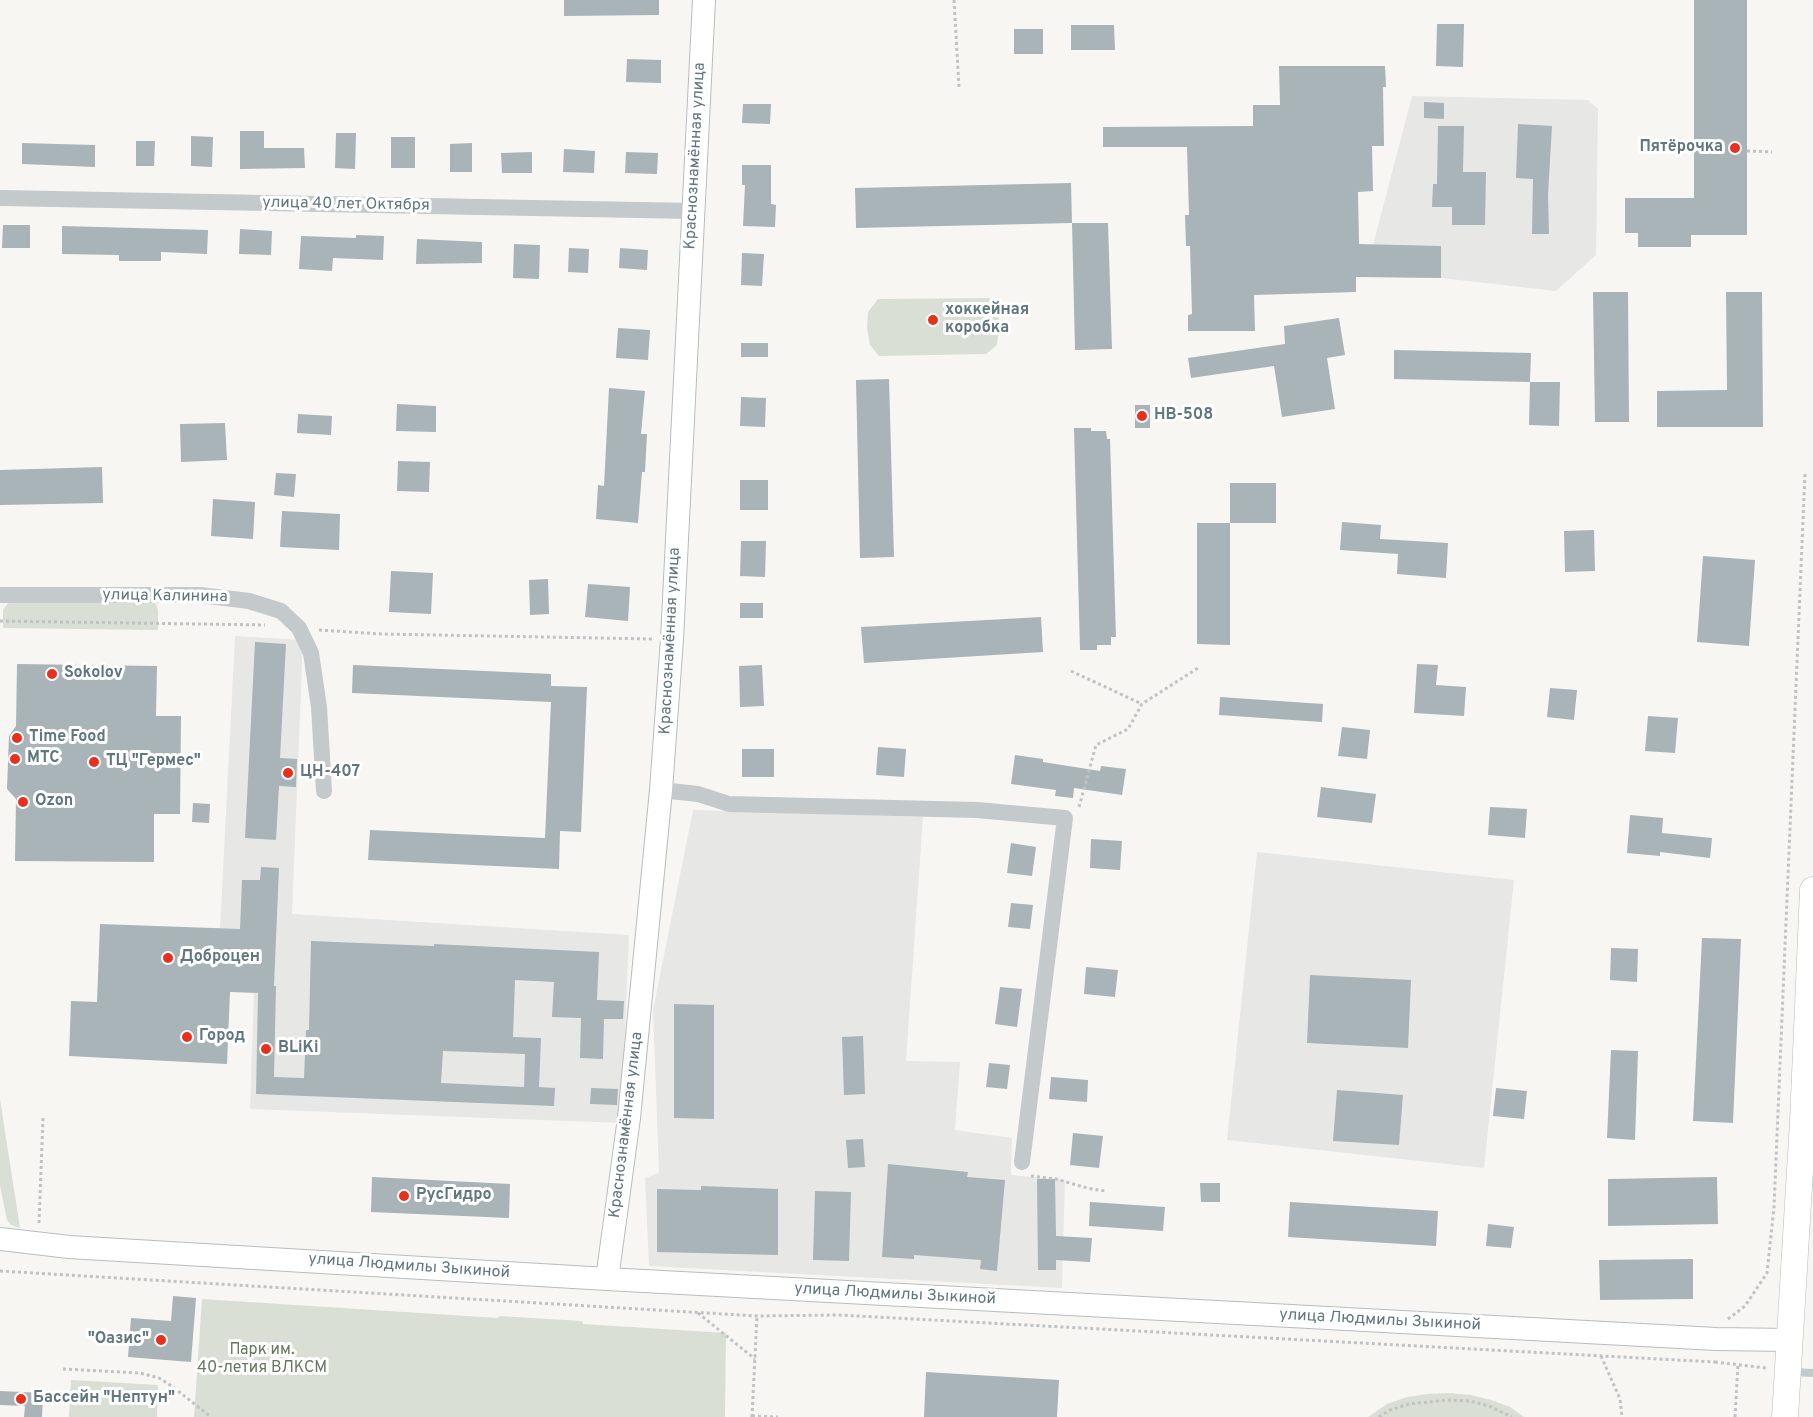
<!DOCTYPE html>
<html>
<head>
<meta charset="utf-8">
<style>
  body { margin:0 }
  canvas { display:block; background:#f7f6f3 }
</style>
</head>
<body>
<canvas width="1813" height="1417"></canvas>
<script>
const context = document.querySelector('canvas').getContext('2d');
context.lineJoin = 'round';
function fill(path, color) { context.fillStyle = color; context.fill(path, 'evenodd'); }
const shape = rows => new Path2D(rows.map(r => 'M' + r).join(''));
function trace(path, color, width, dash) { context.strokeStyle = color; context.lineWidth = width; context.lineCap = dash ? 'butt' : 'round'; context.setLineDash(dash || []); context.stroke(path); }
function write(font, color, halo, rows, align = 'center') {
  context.font = font + ' Overpass,sans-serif'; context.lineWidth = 6; context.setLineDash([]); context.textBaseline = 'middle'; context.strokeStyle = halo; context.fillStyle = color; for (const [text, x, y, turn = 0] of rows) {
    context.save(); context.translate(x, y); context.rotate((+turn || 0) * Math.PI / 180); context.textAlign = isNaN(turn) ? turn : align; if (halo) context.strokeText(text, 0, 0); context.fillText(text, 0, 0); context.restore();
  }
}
fill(shape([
  [1412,96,1588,100,1598,109,1596,255,1556,291,1441,278,1372,277,1373,245],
  [235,636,303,640,292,914,629,935,621,1123,250,1109,256,930,220,929],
  [693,810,923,817,906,1061,960,1062,955,1130,1012,1138,1011,1175,1065,1180,1062,1288,649,1266,645,1178,659,1173,653,1010],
  [1257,852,1514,880,1484,1168,1227,1140]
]), '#e7e8e6');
fill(shape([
  [991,298,998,313,999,328,997,345,986,354,879,356,870,345,867,328,868,312,878,299],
  [10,601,155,602,158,610,158,630,3,628,3,610],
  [0,1099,20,1228,11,1225,7,1220,0,1186],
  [202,1299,498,1318,499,1316,582,1321,583,1324,726,1333,725,1417,194,1417],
  [71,1380,158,1385,157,1417,69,1417],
  [1448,1393,1471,1395,1491,1400,1510,1407,1524,1417,1368,1417,1387,1404,1407,1397,1427,1394]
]), '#d9dfd4');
fill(shape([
  [564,0,659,0,659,15,564,16],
  [1694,0,1747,0,1747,235,1691,235,1691,247,1638,247,1638,233,1625,233,1625,198,1694,198],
  [1437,24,1464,24,1463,67,1436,66],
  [1071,25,1114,25,1115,50,1071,50],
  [1014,29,1043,29,1043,54,1014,54],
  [627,59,661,60,661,83,626,82],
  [1279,66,1385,66,1386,87,1383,87,1384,146,1372,146,1373,191,1358,192,1359,244,1441,246,1441,278,1356,277,1356,292,1254,295,1255,331,1188,331,1188,315,1192,314,1190,246,1186,246,1185,215,1189,215,1187,147,1103,147,1103,127,1253,126,1253,105,1280,105],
  [1424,102,1444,103,1444,119,1424,118],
  [743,104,771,104,770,124,742,123],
  [1518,124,1552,126,1548,195,1549,234,1532,234,1533,179,1516,178],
  [1438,126,1464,126,1463,172,1486,172,1485,225,1452,225,1452,207,1432,207,1433,184,1437,184],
  [240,131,264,131,264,148,304,148,305,168,240,169],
  [336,133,356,133,355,169,335,168],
  [191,136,213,137,212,167,191,166],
  [391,137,415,137,415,168,391,168],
  [136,141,155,141,154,166,136,166],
  [22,143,95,145,95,167,22,164],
  [472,143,472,172,450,172,450,144],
  [564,149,595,151,594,173,563,172],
  [532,152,532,173,502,173,501,153],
  [626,152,658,153,657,174,625,173],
  [742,165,771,165,771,204,776,205,775,227,743,226,745,185,742,185],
  [1071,183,1072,223,856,228,855,188],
  [1072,223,1108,223,1112,349,1075,350],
  [3,225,30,225,30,248,2,248],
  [62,226,208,230,207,254,161,252,161,261,119,261,119,255,62,254],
  [240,229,272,231,271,255,239,254],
  [356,235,384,236,383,260,333,258,332,271,299,269,301,236,356,238],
  [417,239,482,242,482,263,416,264],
  [514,244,540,245,539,279,513,278],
  [569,248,589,249,588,273,568,272],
  [620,248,648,250,647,270,619,268],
  [742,253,764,254,762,286,741,285],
  [1593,292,1628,292,1629,422,1595,422],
  [1726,292,1762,292,1763,427,1657,427,1657,391,1727,390],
  [1339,318,1345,355,1327,358,1335,409,1282,417,1274,366,1191,378,1188,358,1285,344,1284,326],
  [618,328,650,330,648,360,616,358],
  [741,343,768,343,768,357,741,357],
  [1394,350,1531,353,1530,382,1394,379],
  [889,379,894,557,860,558,856,380],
  [1530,382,1560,382,1559,426,1529,425],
  [609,388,645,391,641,434,647,434,645,472,642,472,638,523,596,519,598,485,604,486],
  [741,397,766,398,765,427,740,426],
  [397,404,436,406,436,432,396,431],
  [1135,405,1150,405,1150,428,1135,428],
  [298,414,332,416,331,435,297,433],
  [225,423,227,460,181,462,180,424],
  [1074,428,1091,428,1091,431,1106,431,1107,439,1110,439,1116,637,1111,637,1111,645,1097,645,1097,650,1080,650],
  [398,461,430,462,429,492,397,491],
  [102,467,103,503,0,505,0,470],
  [276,473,296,474,294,497,274,495],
  [740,480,768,480,768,510,740,510],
  [1230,483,1276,483,1276,523,1230,523],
  [213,499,255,502,253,539,211,536],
  [282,511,340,514,339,550,280,547],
  [1342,522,1381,525,1380,539,1448,543,1446,578,1397,574,1398,554,1340,550],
  [1197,523,1230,523,1230,645,1197,644],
  [1594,530,1595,571,1565,572,1564,531],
  [741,541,766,541,765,577,740,576],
  [1703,556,1755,560,1749,646,1697,642],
  [391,571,433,573,431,614,389,612],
  [548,579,549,614,530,615,529,580],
  [588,584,630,587,628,621,585,617],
  [740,603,763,603,763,618,740,618],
  [1041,617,1043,652,864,663,861,627],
  [255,642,286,644,280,758,297,759,296,787,279,786,276,840,245,838],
  [17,664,157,666,156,716,181,716,180,814,154,814,154,862,15,861,16,799,7,789,9,736,16,726],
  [1417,664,1438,665,1436,685,1466,687,1464,716,1414,713],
  [353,665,551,674,551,686,587,687,581,832,560,831,559,869,368,860,370,830,545,838,551,702,352,693],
  [762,665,764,706,740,707,739,666],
  [1550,688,1577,690,1574,720,1547,717],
  [1220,697,1323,704,1322,722,1219,715],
  [1648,716,1678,718,1675,753,1645,751],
  [1342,727,1370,730,1367,759,1338,756],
  [878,747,906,749,904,777,876,775],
  [742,749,774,749,774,777,742,777],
  [1015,755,1043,759,1043,762,1100,771,1101,766,1126,769,1122,795,1074,788,1073,798,1055,796,1056,790,1011,784],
  [1321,787,1376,794,1372,823,1317,817],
  [193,803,210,804,209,823,192,822],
  [1490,807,1527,809,1525,838,1488,835],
  [1630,815,1663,818,1662,833,1712,838,1710,858,1660,852,1660,856,1627,853],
  [1091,839,1122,841,1120,870,1090,868],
  [1011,843,1036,847,1032,876,1007,873],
  [261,867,279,868,274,986,276,986,274,1077,304,1078,306,1030,309,1030,311,941,434,946,434,944,599,952,597,1000,624,1001,623,1019,604,1019,603,1059,580,1058,581,1018,552,1017,554,982,515,980,513,1037,541,1038,539,1087,555,1088,554,1106,256,1094,258,993,230,992,227,1064,69,1056,71,1001,97,1002,100,924,240,929,242,880,260,880],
  [443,1051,525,1054,524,1087,441,1083],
  [1011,903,1033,905,1030,929,1008,927],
  [1702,938,1741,939,1733,1123,1693,1121],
  [1611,948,1638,949,1637,982,1610,980],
  [1086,967,1118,970,1115,997,1084,994],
  [1310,975,1411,980,1408,1048,1307,1043],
  [1000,987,1022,989,1017,1027,995,1024],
  [674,1004,714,1005,714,1119,674,1118],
  [863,1036,865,1094,844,1095,842,1037],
  [1611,1050,1638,1051,1635,1140,1607,1138],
  [989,1063,1010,1065,1007,1089,986,1087],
  [1051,1077,1088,1080,1087,1102,1049,1099],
  [591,1088,618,1089,617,1105,590,1104],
  [1496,1088,1527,1091,1524,1119,1493,1116],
  [1337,1090,1403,1095,1399,1145,1333,1141],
  [1073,1133,1103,1136,1099,1168,1070,1165],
  [863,1139,865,1167,848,1168,846,1140],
  [888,1164,968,1172,967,1177,1005,1180,997,1271,980,1269,981,1260,914,1255,914,1259,882,1257],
  [372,1177,510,1184,509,1218,371,1212],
  [1717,1177,1718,1224,1608,1226,1608,1179],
  [1037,1179,1055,1179,1056,1236,1092,1238,1090,1262,1056,1260,1056,1270,1038,1270],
  [1200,1183,1220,1183,1220,1202,1201,1202],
  [701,1186,778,1189,778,1255,657,1252,657,1189,701,1190],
  [815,1191,851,1192,849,1261,813,1260],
  [1090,1202,1165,1207,1163,1231,1089,1226],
  [1290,1202,1438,1211,1436,1246,1288,1237],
  [1488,1224,1514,1227,1511,1248,1486,1246],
  [1693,1259,1693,1299,1600,1300,1599,1260],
  [173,1296,196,1298,191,1362,128,1357,131,1318,171,1321],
  [926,1372,1059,1380,1057,1417,924,1417],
  [0,1391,43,1393,42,1417,24,1417,25,1406,0,1405]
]), '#a8b4b7');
const secondary = shape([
  [0,1239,69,1247,607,1279,1716,1339,1790,1340],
  [607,1279,629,1118,661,790,672,639,704,0]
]);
const primary = shape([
  [1785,1417,1803,1121,1813,890]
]);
trace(secondary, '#b6bdc0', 24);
trace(primary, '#b5bbbe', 27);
trace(shape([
  [954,0,959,87],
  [1747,151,1772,152],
  [0,621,265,625],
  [319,630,381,634,652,639],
  [1071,671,1142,704],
  [1079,807,1096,745,1128,729,1142,704,1198,668],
  [1031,1176,1056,1179,1087,1188,1105,1191],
  [39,1223,43,1118],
  [0,1271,757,1316,839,1315,1715,1362,1715,1359],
  [698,1313,755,1359],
  [1728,1319,1745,1306,1767,1273,1774,1207,1805,473],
  [1601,1356,1620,1399,1622,1417],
  [1715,1362,1766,1368],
  [63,1369,140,1373,159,1378,173,1387,211,1417],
  [752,1416,778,1417],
  [752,1417,757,1316],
  [1379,1417,1390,1410,1409,1404,1448,1400,1470,1401,1489,1406,1512,1417],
  [1735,1417,1738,1364]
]), '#c0c2c4', 3, [3, 3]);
trace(shape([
  [1792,1372,1813,1373]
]), '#c4c9cb', 8);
trace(shape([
  [0,198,693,211],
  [0,595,200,595,249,601,281,611,299,628,311,653,319,707,324,791],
  [661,790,698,794,729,804,977,810,1065,818,1022,1162]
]), '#c4c9cb', 16);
trace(secondary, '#fff', 22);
trace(primary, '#fff', 26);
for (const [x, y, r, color] of [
  [1735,148,6,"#ee2e1c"],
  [933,320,6,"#ee2e1c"],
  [1142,416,6,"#ee2e1c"],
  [52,674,6,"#ee2e1c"],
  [17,738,6,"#ee2e1c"],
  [15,759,6,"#ee2e1c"],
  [94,762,6,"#ee2e1c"],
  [288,773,6,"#ee2e1c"],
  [23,802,6,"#ee2e1c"],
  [168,958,6,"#ee2e1c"],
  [187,1037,6,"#ee2e1c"],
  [266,1049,6,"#ee2e1c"],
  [404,1196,6,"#ee2e1c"],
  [161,1340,6,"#ee2e1c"],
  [21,1399,6,"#ee2e1c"]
]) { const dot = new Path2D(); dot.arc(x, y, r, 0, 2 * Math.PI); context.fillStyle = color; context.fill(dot); trace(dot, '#fff', 2); }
write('bold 16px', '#607780', '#fff', [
  ["Пятёрочка",1723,148,"right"],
  ["хоккейная",945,311],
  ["коробка",945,329],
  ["НВ-508",1154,416],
  ["Sokolov",64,674],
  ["Time Food",29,738],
  ["МТС",27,759],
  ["ТЦ \"Гермес\"",106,762],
  ["ЦН-407",300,773],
  ["Ozon",35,802],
  ["Доброцен",180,958],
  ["Город",199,1037],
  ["BLiKi",278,1049],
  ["РусГидро",416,1196],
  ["\"Оазис\"",149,1340,"right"],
  ["Бассейн \"Нептун\"",33,1399]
], 'left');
write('16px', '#607780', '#fff', [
  ["Краснознамённая улица",696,156,-87],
  ["улица 40 лет Октября",346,205,1],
  ["улица Калинина",165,597,1],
  ["Краснознамённая улица",671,641,-87],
  ["Краснознамённая улица",627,1125,-83],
  ["улица Людмилы Зыкиной",409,1267,4],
  ["улица Людмилы Зыкиной",895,1295,3],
  ["улица Людмилы Зыкиной",1380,1321,3]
]);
write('16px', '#67785f', '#fff', [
  ["Парк им.",262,1351],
  ["40-летия ВЛКСМ",262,1369]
]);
</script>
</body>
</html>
